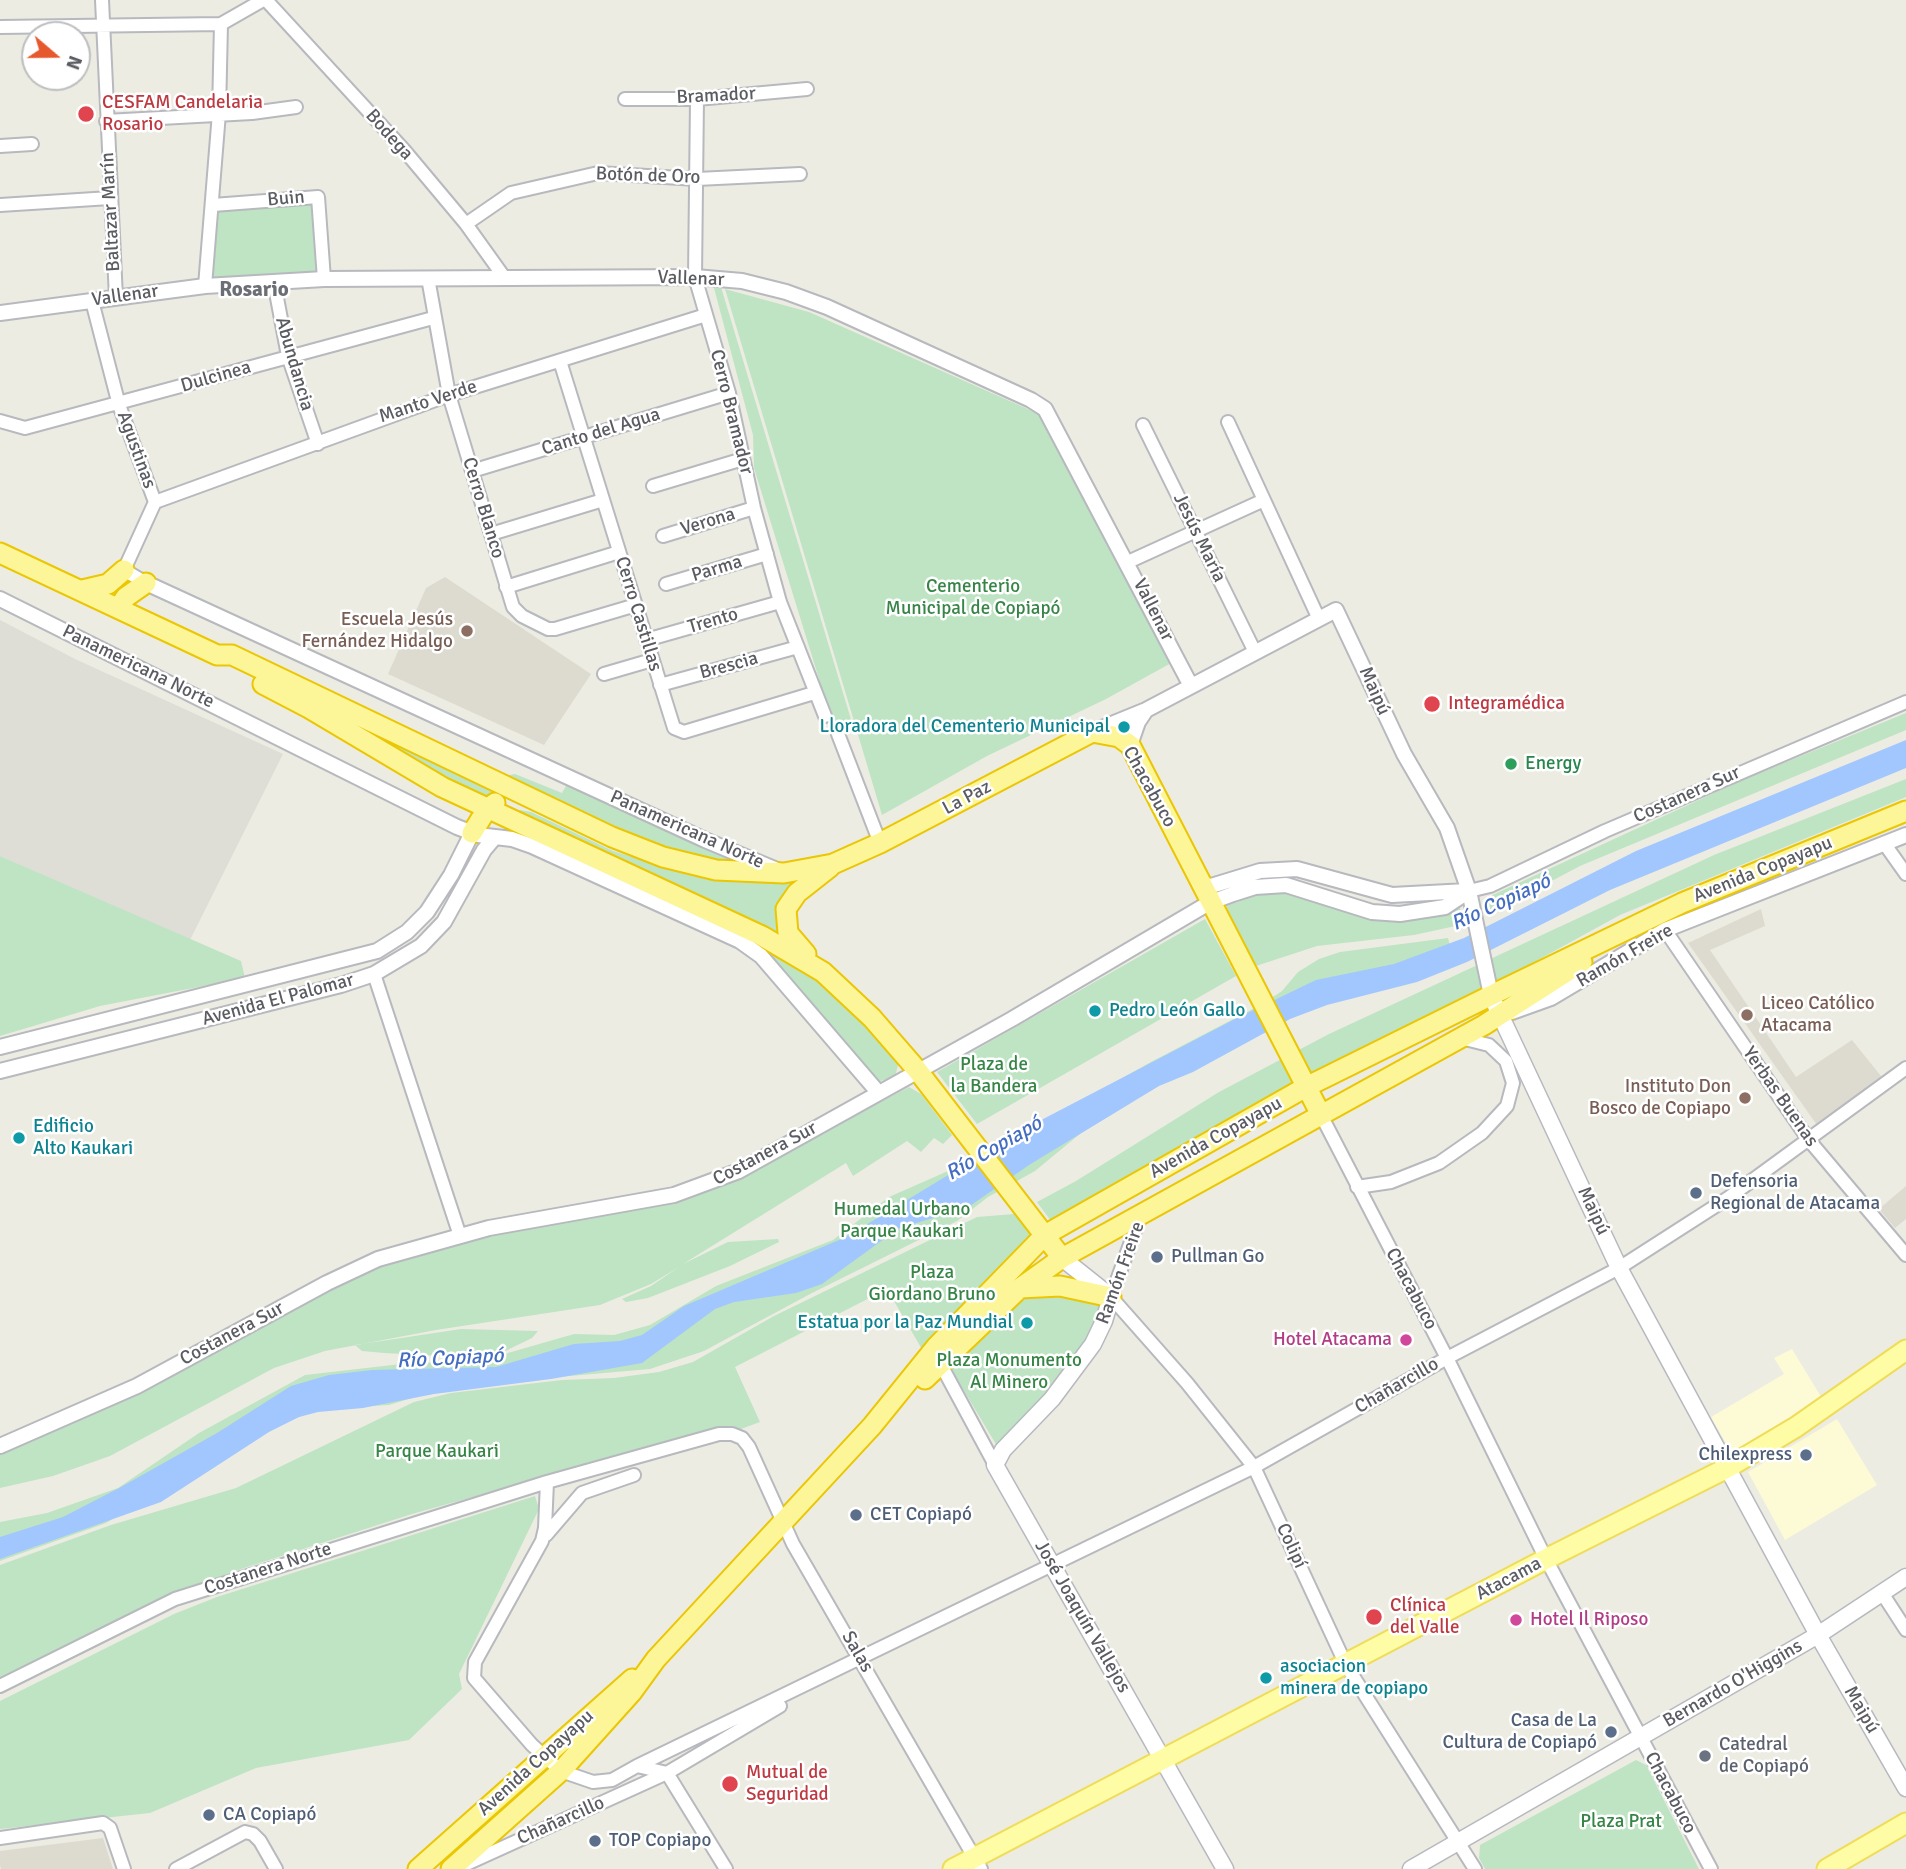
<!DOCTYPE html>
<html>
<head>
<meta charset="utf-8">
<style>
  body { margin:0 }
  #map { position:relative; width:1906px; height:1869px; overflow:hidden; background:#edece2; font-family:Signika,sans-serif }
  canvas { display:block }
  .north { position:absolute; left:21px; top:21px; width:70px; height:70px; box-sizing:border-box; background:#fff; border:2px solid #bdbec0; border-radius:50%; rotate:110deg; font-size:19px; font-weight:700; line-height:28px; text-align:center; color:#5a5c62 }
  .north::after { content:''; display:block; margin:auto; width:24px; height:32px; background:#e6592e; clip-path:polygon(50% 0,100% 100%,50% 72%,0 100%) }
</style>
</head>
<body>
<div id="map">
<canvas width="1906" height="1869"></canvas>
<div class="north">N</div>
</div>
<script>
const context = document.querySelector('canvas').getContext('2d');
context.lineJoin = 'round';
function fill(path, color) { context.fillStyle = color; context.fill(path, 'evenodd'); }
const shape = rows => new Path2D(rows.map(r => 'M' + r).join(''));
function trace(path, color, width, dash) { context.strokeStyle = color; context.lineWidth = width; context.lineCap = dash ? 'butt' : 'round'; context.setLineDash(dash || []); context.stroke(path); }
function write(font, color, halo, rows, align = 'center') {
  context.font = font + ' Signika,sans-serif'; context.lineWidth = 5; context.setLineDash([]); context.textBaseline = 'middle'; context.strokeStyle = halo; context.fillStyle = color; for (const [text, x, y, turn = 0] of rows) {
    context.save(); context.translate(x, y); context.rotate((+turn || 0) * Math.PI / 180); context.textAlign = isNaN(turn) ? turn : align; if (halo) context.strokeText(text, 0, 0); context.fillText(text, 0, 0); context.restore();
  }
}
fill(shape([
  [1792,1349,1826,1405,1732,1454,1711,1417,1784,1374,1774,1358],
  [1837,1419,1877,1485,1785,1540,1748,1472]
]), '#fdfad6');
fill(shape([
  [0,620,75,659,283,754,190,940,0,856]
]), '#deddd6');
fill(shape([
  [445,577,591,674,544,745,388,674,426,588],
  [1761,909,1765,926,1710,950,1796,1077,1852,1040,1885,1081,1817,1125,1688,943],
  [1906,1186,1906,1219,1895,1228,1879,1209],
  [103,1838,113,1869,1,1869,0,1865,0,1851]
]), '#dddbd0');
fill(shape([
  [318,197,324,279,205,286,213,205],
  [721,287,853,726,836,734,754,468,753,435,714,288],
  [725,289,809,312,1039,414,1173,662,1106,699,987,756,882,815],
  [1906,713,1906,730,1580,866,1489,914,1486,898,1740,781],
  [381,734,494,791,485,800,376,739],
  [515,774,562,793,568,782,732,858,732,864,701,859,656,845,576,812,504,776],
  [1906,779,1906,797,1620,915,1054,1225,1037,1202,1076,1181,1219,1092,1329,1034,1714,855],
  [520,810,531,812,613,851,674,870,717,878,806,875,788,890,787,941,514,813],
  [0,856,241,961,245,978,100,1006,0,1036],
  [1283,892,1392,919,1427,918,1460,908,1465,924,1414,935,1317,946,1256,966,1226,915,1227,906,1255,895],
  [1205,919,1236,976,977,1124,937,1072],
  [745,938,782,953,838,993,899,1061,895,1077,880,1081,875,1079],
  [1448,938,1455,966,1319,996,1179,1072,1081,1133,1035,1171,988,1197,957,1221,812,1293,704,1351,650,1369,547,1378,425,1394,389,1405,320,1409,265,1430,106,1523,0,1561,0,1522,47,1513,118,1488,199,1433,305,1375,410,1363,480,1361,574,1334,614,1335,650,1325,716,1286,833,1240,889,1197,998,1149,1149,1063,1264,1003,1282,991,1298,972,1319,959,1340,952],
  [909,1087,921,1094,952,1135,943,1144,934,1138,921,1152,907,1141,853,1176,846,1163,683,1264,728,1242,778,1239,779,1242,730,1266,648,1298,626,1302,622,1299,651,1286,679,1267,651,1284,600,1305,436,1330,325,1351,274,1368,110,1456,53,1476,0,1488,0,1452,379,1263,429,1245,661,1204,720,1186],
  [1014,1214,1035,1239,923,1351,887,1289,735,1367,760,1422,741,1429,702,1433,412,1514,241,1569,165,1598,0,1680,0,1565,111,1525,236,1488,414,1402,451,1393,562,1380,614,1378,659,1372,693,1362,774,1316,977,1217],
  [1047,1289,1101,1304,1094,1330,1073,1366,1000,1451,948,1364,1024,1293],
  [461,1329,538,1331,532,1338,499,1354,480,1358,384,1353,362,1351,355,1345],
  [535,1496,539,1509,459,1674,462,1689,409,1740,256,1768,150,1813,0,1829,0,1701,174,1614,217,1597],
  [1636,1760,1646,1765,1699,1869,1485,1869,1479,1858,1480,1845]
]), '#bee4c4');
fill(shape([
  [1906,740,1906,768,1610,890,1467,962,1417,982,1327,1005,1290,1019,1193,1072,1159,1086,1029,1165,967,1208,899,1228,822,1284,796,1293,734,1302,715,1309,642,1363,551,1379,434,1394,363,1408,318,1412,299,1417,269,1432,161,1502,0,1559,0,1537,63,1517,121,1487,217,1433,291,1386,329,1375,372,1370,496,1367,574,1344,620,1341,642,1335,684,1306,846,1237,1024,1129,1233,1020,1316,980,1394,964,1464,938,1636,851]
]), '#a1c7fe');
const minor = shape([
  [102,0,116,298],
  [266,0,404,150,466,224,504,277],
  [0,27,221,24,263,0],
  [625,99,697,99,807,89],
  [697,99,695,277,729,393,754,508,780,602,825,716],
  [106,121,252,113,296,107],
  [0,146,32,144],
  [0,205,110,198],
  [213,205,318,197,324,279],
  [466,224,511,193,598,173,697,179,800,174],
  [428,278,449,395,513,607,522,616,548,629,555,629,636,605],
  [274,282,288,356,318,444],
  [205,286,219,113,221,24],
  [92,301,119,405,155,502,124,570,146,583],
  [560,361,674,728,684,732,814,693],
  [0,421,25,428,433,318],
  [1228,422,1318,617],
  [1143,425,1255,652],
  [472,471,729,393],
  [653,486,743,459],
  [155,502,449,395,706,315],
  [491,534,603,500],
  [663,536,754,508],
  [1128,562,1264,500],
  [666,584,767,554],
  [506,587,619,552],
  [646,640,780,602],
  [604,674,652,660],
  [660,685,798,647],
  [838,734,880,843],
  [1884,843,1906,874],
  [1469,891,1490,886,1605,831,1906,702],
  [1665,930,1808,1139,1906,1255],
  [374,974,460,1236],
  [1321,1115,1447,1358,1546,1559,1711,1869],
  [1357,1187,1391,1182,1439,1163,1482,1133,1507,1106,1513,1083,1506,1061,1489,1045,1461,1038],
  [1141,1214,1111,1297,1187,1383,1254,1467,1346,1665,1475,1869],
  [940,1363,995,1465],
  [547,1482,545,1528,542,1541,475,1662,474,1678,532,1745,561,1771,593,1782,612,1780,637,1766,667,1773],
  [546,1535,582,1493,634,1475],
  [1882,1593,1906,1630],
  [0,1686,175,1599,547,1482,719,1434,732,1434,742,1438,749,1447,793,1544,981,1869],
  [637,1766,1254,1467,1447,1358,1619,1268,1728,1198,1906,1068],
  [667,1773,726,1869],
  [0,1838,103,1823,110,1828,124,1869],
  [462,1866,667,1773,780,1706],
  [176,1869,245,1832,253,1834,260,1841,276,1869]
]);
const tertiary = shape([
  [0,313,205,286,324,279,695,277,742,281,786,292,827,307,1031,400,1045,409,1191,686],
  [146,583,705,840,777,870],
  [0,599,457,827,478,835,512,839,532,846,740,941,761,956,877,1091],
  [1092,732,1146,710,1336,610,1404,754,1447,828,1469,891,1491,995],
  [1130,745,1138,722,1146,710],
  [1199,883,1211,886,1260,871,1297,869,1392,895,1467,891],
  [1512,1012,1551,998,1665,930,1906,835],
  [0,1047,377,951,407,932,427,912,451,875,472,833],
  [0,1071,341,985,374,974,421,946,444,922,484,850,495,837],
  [0,1446,137,1386,327,1283,378,1259,489,1228,674,1195,739,1171,1012,1019,1209,903,1233,894,1255,887,1286,885,1372,912,1400,914,1445,907,1469,891]
]);
const secondary = shape([
  [1496,1006,1619,1268,1818,1635,1906,1788],
  [1062,1258,1111,1297,1104,1321,1093,1344,1052,1399,1003,1450,995,1465,1225,1869],
  [1411,1869,1818,1635,1906,1577]
]);
const primary = shape([
  [953,1869,1546,1559,1727,1468,1796,1427,1906,1350],
  [1827,1869,1906,1823]
]);
const trunk = shape([
  [0,553,217,655,232,655,612,837,663,857,716,870,784,873,833,864,880,843,1092,732,1119,737,1130,745,1321,1115],
  [82,590,108,584,124,570],
  [119,607,126,597,146,583],
  [263,684,309,708,442,787,762,936,823,972,872,1018,918,1071,1062,1258],
  [472,833,487,809,495,803],
  [806,954,788,933,786,909,797,893,830,867],
  [1020,1288,1060,1286,1111,1297],
  [925,1379,1020,1288,1062,1258,1484,1025,1582,962],
  [418,1869,632,1679],
  [451,1869,561,1771,632,1692,656,1659,872,1426,936,1347,1045,1235,1306,1087,1504,989,1682,903,1906,811]
]);
trace(minor, '#b7b9be', 16);
trace(tertiary, '#b7b9be', 18);
trace(secondary, '#b7b9c0', 19);
trace(primary, '#efdc58', 23);
trace(trunk, '#ebc603', 23);
trace(minor, '#fff', 12);
trace(tertiary, '#fff', 14);
trace(secondary, '#fff', 16);
trace(primary, '#fefda6', 19);
trace(trunk, '#fcf698', 19);
for (const [x, y, r, color] of [
  [86,114,9,"#e0444e"],
  [467,631,7,"#8d6e63"],
  [1432,704,9,"#e0444e"],
  [1124,727,7,"#0f9aa8"],
  [1511,764,7,"#2e9e5b"],
  [1095,1011,7,"#0f9aa8"],
  [1747,1015,7,"#8d6e63"],
  [1745,1098,7,"#8d6e63"],
  [19,1138,7,"#0f9aa8"],
  [1696,1193,7,"#5c6f8a"],
  [1157,1257,7,"#5c6f8a"],
  [1027,1323,7,"#0f9aa8"],
  [1406,1340,7,"#d1479c"],
  [1806,1455,7,"#5c6f8a"],
  [856,1515,7,"#5c6f8a"],
  [1374,1617,9,"#e0444e"],
  [1516,1620,7,"#d1479c"],
  [1266,1678,7,"#0f9aa8"],
  [1611,1732,7,"#5c6f8a"],
  [1705,1756,7,"#6b7280"],
  [730,1784,9,"#e0444e"],
  [209,1815,7,"#5c6f8a"],
  [595,1841,7,"#5c6f8a"]
]) { const dot = new Path2D(); dot.arc(x, y, r, 0, 2 * Math.PI); context.fillStyle = color; context.fill(dot); trace(dot, '#fff', 2.5); }
write('19px', '#5a5c62', '#fff', [
  ["Bramador",716,96,-3],
  ["Bodega",389,135,48],
  ["Botón de Oro",648,176,2],
  ["Buin",286,199,-5],
  ["Baltazar Marín",111,212,-93],
  ["Vallenar",691,279,2],
  ["Vallenar",125,296,-8],
  ["Abundancia",294,364,74],
  ["Dulcinea",216,377,-16],
  ["Manto Verde",428,402,-18],
  ["Cerro Bramador",731,412,76],
  ["Canto del Agua",601,432,-17],
  ["Agustinas",136,450,70],
  ["Cerro Blanco",483,508,73],
  ["Verona",708,522,-17],
  ["Jesús María",1199,538,64],
  ["Parma",717,569,-17],
  ["Vallenar",1153,610,63],
  ["Cerro Castillas",638,614,73],
  ["Trento",713,621,-16],
  ["Brescia",729,666,-15],
  ["Panamericana Norte",138,667,26],
  ["Maipú",1374,691,66],
  ["Chacabuco",1149,787,61],
  ["Costanera Sur",1687,795,-24],
  ["La Paz",967,798,-28],
  ["Panamericana Norte",687,830,24],
  ["Avenida Copayapu",1763,870,-22],
  ["Ramón Freire",1625,956,-30],
  ["Avenida El Palomar",278,1000,-15],
  ["Yerbas Buenas",1780,1097,55],
  ["Avenida Copayapu",1216,1138,-29],
  ["Costanera Sur",765,1154,-28],
  ["Maipú",1593,1211,65],
  ["Ramón Freire",1121,1273,-70],
  ["Chacabuco",1411,1289,62],
  ["Costanera Sur",232,1334,-28],
  ["Chañarcillo",1397,1386,-30],
  ["Colipí",1291,1546,65],
  ["Costanera Norte",268,1569,-18],
  ["Atacama",1509,1579,-28],
  ["José Joaquín Vallejos",1082,1617,60],
  ["Salas",857,1652,60],
  ["Bernardo O'Higgins",1733,1684,-30],
  ["Maipú",1861,1710,60],
  ["Avenida Copayapu",536,1763,-42],
  ["Chacabuco",1670,1793,62],
  ["Chañarcillo",561,1821,-24]
]);
write('19px', '#be3a42', '#fff', [
  ["CESFAM Candelaria",102,103],
  ["Rosario",102,125],
  ["Integramédica",1448,704],
  ["Clínica",1390,1606],
  ["del Valle",1390,1628],
  ["Mutual de",746,1773],
  ["Seguridad",746,1795]
], 'left');
write('19px', '#368546', '#fff', [
  ["Cementerio",973,587],
  ["Municipal de Copiapó",973,609],
  ["Plaza de",994,1065],
  ["la Bandera",994,1087],
  ["Humedal Urbano",902,1210],
  ["Parque Kaukari",902,1232],
  ["Plaza",932,1273],
  ["Giordano Bruno",932,1295],
  ["Plaza Monumento",1009,1361],
  ["Al Minero",1009,1383],
  ["Parque Kaukari",437,1452],
  ["Plaza Prat",1621,1822]
]);
write('19px', '#785e54', '#fff', [
  ["Escuela Jesús",453,620],
  ["Fernández Hidalgo",453,642],
  ["Liceo Católico",1761,1004,"left"],
  ["Atacama",1761,1026,"left"],
  ["Instituto Don",1731,1087],
  ["Bosco de Copiapo",1731,1109]
], 'right');
write('19px', '#0d838f', '#fff', [
  ["Lloradora del Cementerio Municipal",1110,727,"right"],
  ["Pedro León Gallo",1109,1011],
  ["Edificio",33,1127],
  ["Alto Kaukari",33,1149],
  ["Estatua por la Paz Mundial",1013,1323,"right"],
  ["asociacion",1280,1667],
  ["minera de copiapo",1280,1689]
], 'left');
write('19px', '#27864d', '#fff', [
  ["Energy",1525,764]
], 'left');
write('19px', '#4e5e75', '#fff', [
  ["Defensoria",1710,1182],
  ["Regional de Atacama",1710,1204],
  ["Pullman Go",1171,1257],
  ["Chilexpress",1792,1455,"right"],
  ["CET Copiapó",870,1515],
  ["Casa de La",1597,1721,"right"],
  ["Cultura de Copiapó",1597,1743,"right"],
  ["CA Copiapó",223,1815],
  ["TOP Copiapo",609,1841]
], 'left');
write('19px', '#b23c85', '#fff', [
  ["Hotel Atacama",1392,1340],
  ["Hotel Il Riposo",1530,1620,"left"]
], 'right');
write('19px', '#5b616d', '#fff', [
  ["Catedral",1719,1745],
  ["de Copiapó",1719,1767]
], 'left');
write('bold 21px', '#6b6e74', '#fff', [
  ["Rosario",254,290]
]);
write('italic 21px', '#446dc1', '#fff', [
  ["Río Copiapó",1501,903,-25],
  ["Río Copiapó",994,1149,-30],
  ["Río Copiapó",450,1359,-3]
]);
</script>
</body>
</html>
